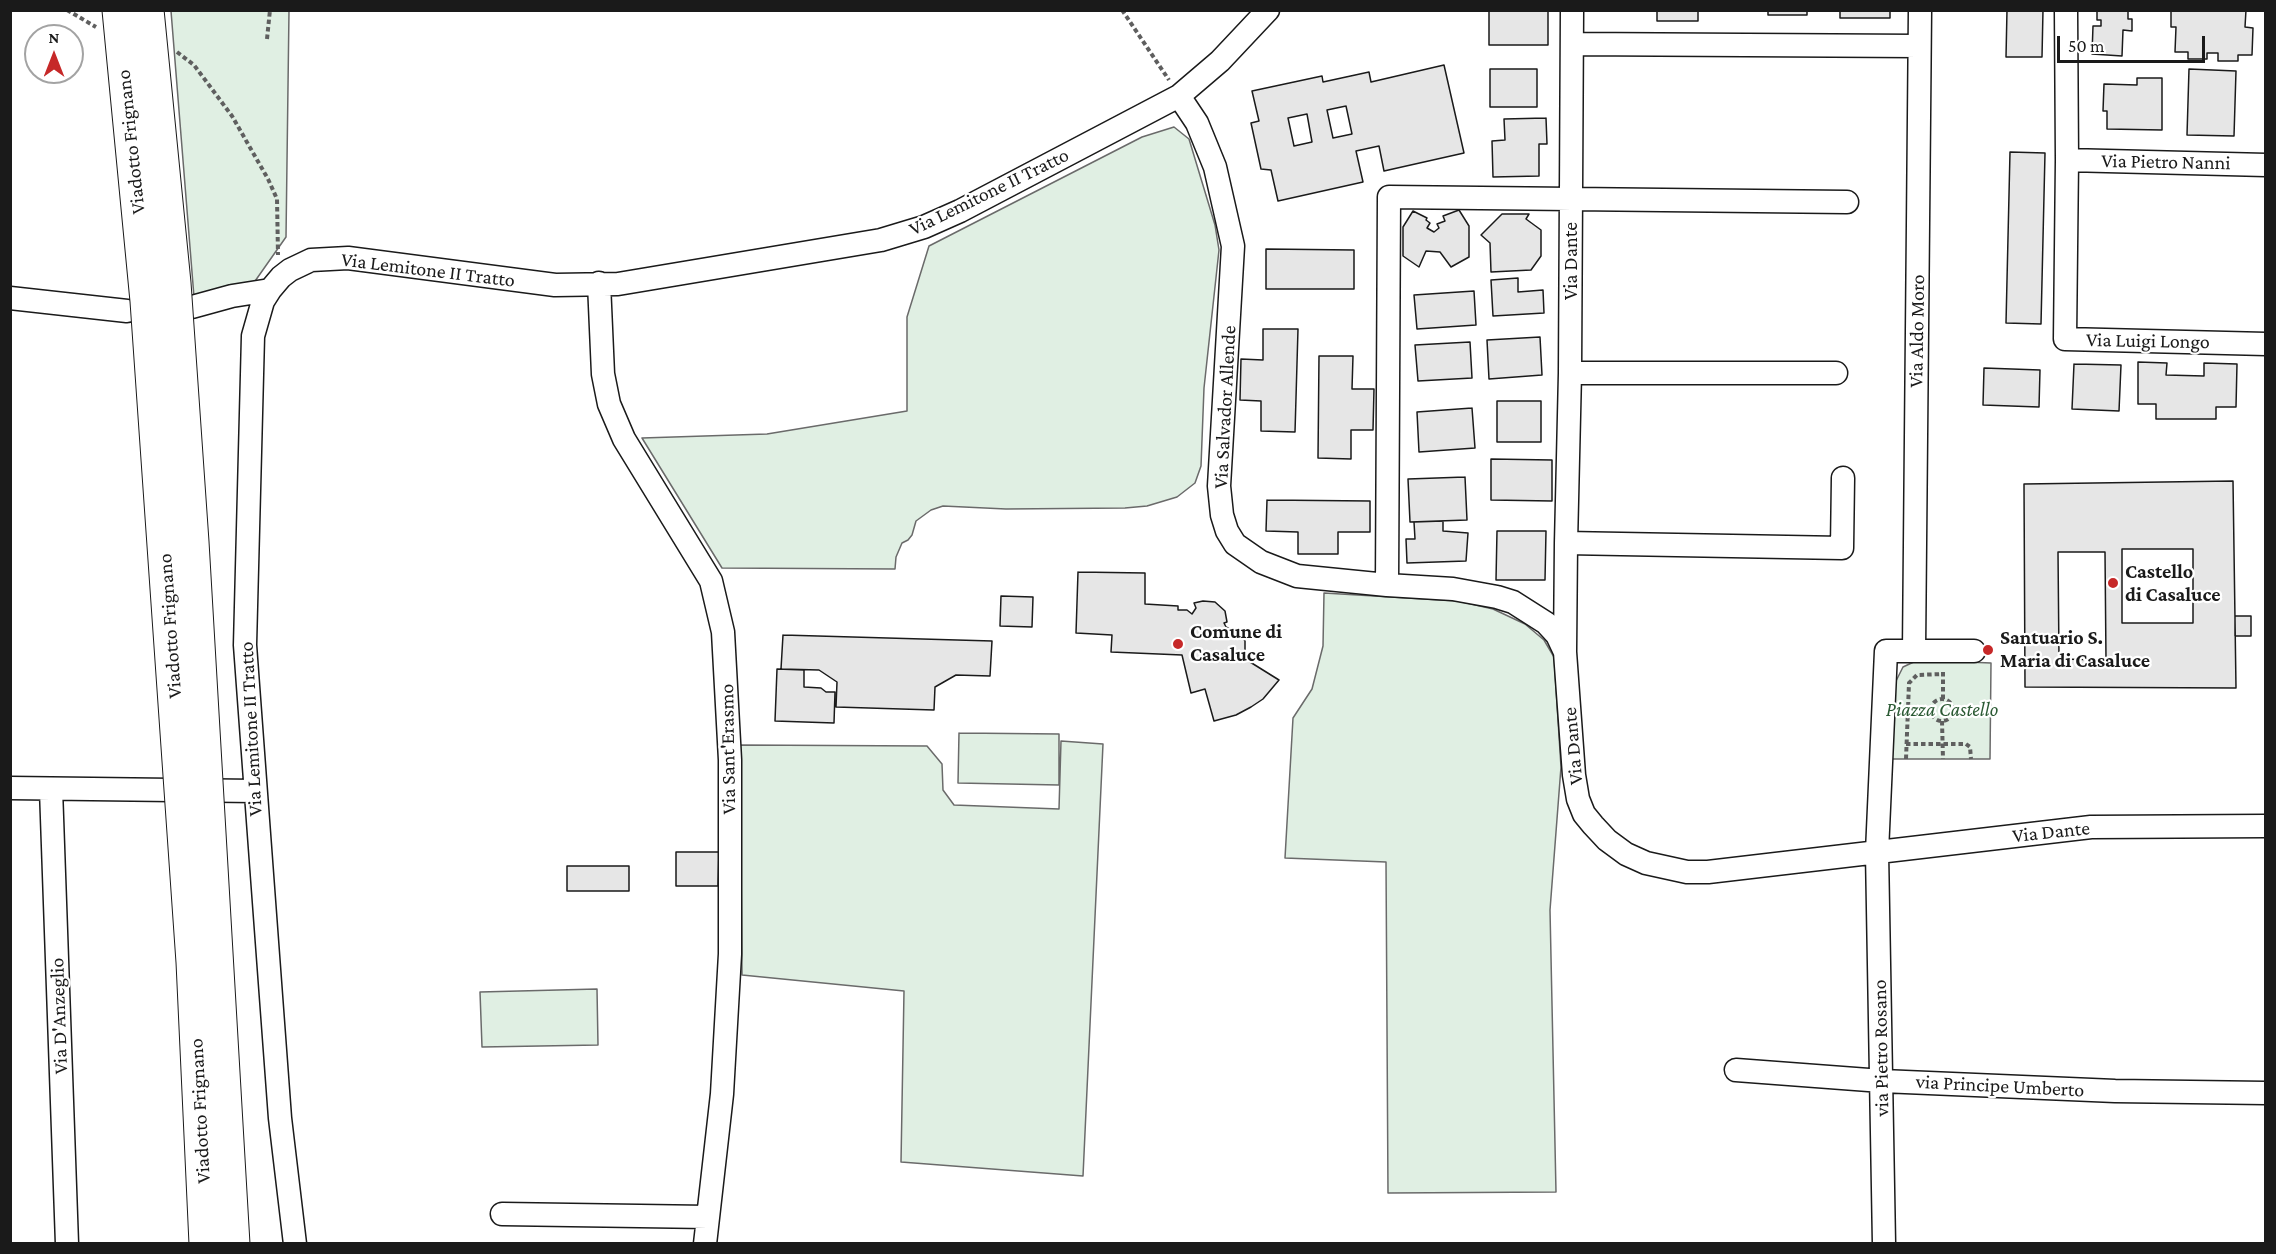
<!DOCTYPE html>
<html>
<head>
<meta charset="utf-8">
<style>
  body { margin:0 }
  #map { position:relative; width:2276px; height:1254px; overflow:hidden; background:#fff; font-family:"Crimson Pro",serif }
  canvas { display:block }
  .frame { position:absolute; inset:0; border:12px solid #1a1a1a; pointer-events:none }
  .north { position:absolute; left:24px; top:24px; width:60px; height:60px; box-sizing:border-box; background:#fff; border:2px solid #a3a3a3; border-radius:50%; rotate:0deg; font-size:16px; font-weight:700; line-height:24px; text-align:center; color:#1a1a1a }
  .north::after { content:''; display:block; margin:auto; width:21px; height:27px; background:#c62828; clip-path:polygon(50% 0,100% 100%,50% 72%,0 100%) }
  .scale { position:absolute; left:2057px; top:36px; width:148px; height:27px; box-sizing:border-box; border:3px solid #1a1a1a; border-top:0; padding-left:8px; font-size:18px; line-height:21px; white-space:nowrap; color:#1a1a1a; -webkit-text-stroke:4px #fff; paint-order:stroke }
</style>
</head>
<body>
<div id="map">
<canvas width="2276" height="1254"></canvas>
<div class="frame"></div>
<div class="north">N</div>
<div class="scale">50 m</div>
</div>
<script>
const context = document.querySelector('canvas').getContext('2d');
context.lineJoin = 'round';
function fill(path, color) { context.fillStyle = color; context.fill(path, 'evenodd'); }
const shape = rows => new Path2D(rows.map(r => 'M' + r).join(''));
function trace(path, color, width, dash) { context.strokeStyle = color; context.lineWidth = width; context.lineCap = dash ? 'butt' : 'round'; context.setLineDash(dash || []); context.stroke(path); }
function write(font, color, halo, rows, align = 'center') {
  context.font = font + ' "Crimson Pro",serif'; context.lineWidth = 4.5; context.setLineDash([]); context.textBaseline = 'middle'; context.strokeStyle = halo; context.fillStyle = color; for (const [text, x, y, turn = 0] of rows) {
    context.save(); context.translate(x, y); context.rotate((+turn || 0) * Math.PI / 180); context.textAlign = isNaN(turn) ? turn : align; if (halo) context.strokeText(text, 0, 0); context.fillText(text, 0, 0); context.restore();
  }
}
const green = shape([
  [171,11,289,11,286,237,253,284,194,297,171,11],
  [1174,127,1189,139,1215,225,1219,250,1204,388,1201,466,1195,483,1177,497,1147,506,1125,508,1006,509,943,506,931,510,916,521,912,535,908,540,902,543,896,557,895,569,722,568,642,438,767,434,907,411,907,317,929,246,1142,137,1174,127],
  [1324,593,1458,601,1493,609,1525,624,1544,640,1554,657,1561,767,1550,910,1556,1192,1388,1193,1386,862,1285,858,1293,718,1312,689,1323,646,1324,593],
  [1918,660,1991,663,1990,759,1892,759,1895,683,1903,667,1918,660],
  [959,733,1059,734,1059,785,958,783,959,733],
  [1061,741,1103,744,1083,1176,901,1162,904,991,742,975,740,745,927,746,942,764,943,790,954,805,1059,809,1061,741],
  [597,989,598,1045,482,1047,480,992,597,989]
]);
fill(green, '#e0efe3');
trace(green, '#6a6a6a', 1.5);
const building = shape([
  [1489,10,1548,10,1548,45,1489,45,1489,10],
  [1657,10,1698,10,1698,21,1657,21,1657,10],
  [1768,10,1807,10,1807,15,1768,15,1768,10],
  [1840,10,1890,10,1890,18,1840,18,1840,10],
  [2007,10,2043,10,2042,57,2006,57,2007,10],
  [2097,10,2128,10,2128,19,2132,19,2132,31,2123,30,2122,56,2092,54,2093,26,2101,26,2101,20,2097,20,2097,10],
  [2171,10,2246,10,2245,27,2253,28,2252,55,2238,55,2238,61,2218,61,2218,53,2207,53,2207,59,2188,59,2188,52,2175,52,2176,27,2171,27,2171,10],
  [1444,65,1464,153,1384,171,1379,146,1356,151,1363,182,1278,201,1271,170,1261,169,1251,123,1259,121,1252,91,1322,76,1323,82,1369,72,1371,82,1444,65],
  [1346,106,1352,134,1333,138,1327,110,1346,106],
  [1307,114,1312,142,1294,146,1288,118,1307,114],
  [1490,69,1537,69,1537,107,1490,107,1490,69],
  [2189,69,2236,71,2234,136,2187,135,2189,69],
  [2137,78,2162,78,2162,130,2107,129,2107,111,2103,111,2104,84,2137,85,2137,78],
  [1546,118,1547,144,1539,144,1539,176,1493,177,1492,141,1505,140,1504,119,1546,118],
  [2010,152,2045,153,2041,324,2006,323,2010,152],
  [1459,210,1469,226,1469,257,1451,267,1440,252,1426,251,1419,267,1403,256,1403,227,1413,211,1427,218,1426,220,1430,223,1427,228,1434,232,1439,228,1437,224,1445,221,1443,216,1459,210],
  [1502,214,1529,214,1526,219,1541,230,1541,256,1531,270,1491,272,1490,243,1481,235,1502,214],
  [1266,249,1354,250,1354,289,1266,289,1266,249],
  [1518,278,1518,292,1543,290,1544,313,1493,316,1491,280,1518,278],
  [1474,291,1476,325,1417,329,1414,295,1474,291],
  [1263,329,1298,329,1295,432,1261,431,1261,401,1240,400,1241,359,1263,360,1263,329],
  [1540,337,1542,375,1489,379,1487,340,1540,337],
  [1470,342,1472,378,1418,381,1415,345,1470,342],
  [1319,356,1353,356,1352,389,1374,389,1373,430,1351,430,1351,459,1318,458,1319,356],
  [2138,362,2167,363,2166,375,2204,376,2204,363,2237,364,2236,407,2216,407,2216,419,2156,419,2156,404,2138,404,2138,362],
  [2074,364,2121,365,2119,411,2072,409,2074,364],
  [1984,368,2040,370,2039,407,1983,405,1984,368],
  [1497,401,1541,401,1541,442,1497,442,1497,401],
  [1472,408,1475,448,1419,452,1417,412,1472,408],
  [1491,459,1552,460,1552,501,1491,500,1491,459],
  [1465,477,1467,520,1410,522,1408,479,1465,477],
  [2233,481,2236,688,2025,687,2024,484,2233,481],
  [2122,549,2193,549,2193,623,2122,623,2122,549],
  [2058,552,2105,552,2106,660,2059,659,2058,552],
  [1267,500,1370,501,1370,532,1338,532,1338,554,1298,554,1298,532,1266,531,1267,500],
  [1443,521,1443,531,1468,533,1466,561,1407,563,1406,539,1415,539,1414,522,1443,521],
  [1497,531,1546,531,1545,580,1496,580,1497,531],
  [1078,572,1145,573,1145,604,1178,606,1178,610,1187,610,1192,614,1196,608,1194,603,1203,601,1215,602,1225,611,1227,622,1224,623,1226,627,1241,635,1245,641,1245,653,1242,657,1279,680,1263,699,1251,707,1236,715,1214,721,1205,689,1191,693,1182,655,1111,652,1112,635,1076,633,1078,572],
  [1001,596,1033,597,1032,627,1000,626,1001,596],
  [2235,616,2251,616,2251,636,2235,636,2235,616],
  [783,635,992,641,990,676,956,675,935,687,934,710,836,707,837,682,819,670,781,669,783,635],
  [777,669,804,670,804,687,821,688,826,692,835,692,834,723,775,721,777,669],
  [676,852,719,852,718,886,676,886,676,852],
  [567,866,629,866,629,891,567,891,567,866]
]);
fill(building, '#e6e6e6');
trace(building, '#1a1a1a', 1.5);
const minor = shape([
  [1572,10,1570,373,1566,543,1565,652,1574,775,1578,799,1584,814,1593,825,1607,840,1626,854,1646,863,1687,872,1708,872,2091,827,2266,826],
  [2066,10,2067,160,2065,339,2266,344],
  [1572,44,1919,46],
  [1179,96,1197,123,1215,167,1233,246,1219,486,1222,515,1227,531,1235,544,1261,562,1297,576,1387,585,1453,589,1497,597,1513,602,1546,623,1557,635,1565,652],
  [2067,160,2266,165],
  [599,283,603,374,609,404,624,439,711,581,723,632,730,760,730,954,722,1094,705,1244],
  [10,298,127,311],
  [192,307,232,296,270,290],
  [1570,373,1836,373],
  [1566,543,1842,548,1843,478],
  [1387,585,1389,197,1847,202],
  [1914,651,1920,10],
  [10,788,255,791],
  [51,789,67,1244],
  [1736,1070,1882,1081,2115,1091,2266,1093],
  [502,1214,708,1217],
  [295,1244,280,1118,245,645,253,336,263,301,270,290,281,277,290,270,311,260,348,258,555,285,618,284,881,240,924,227,960,211,1179,96,1220,61,1268,10],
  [1884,1244,1877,852,1886,651,1974,651]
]);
trace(minor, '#1a1a1a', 25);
trace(shape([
  [67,10,96,27],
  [1122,10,1169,80],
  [267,39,270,10],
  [177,52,194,65,232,116,268,179,277,199,278,255],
  '1931 710a11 11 0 1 1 22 0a11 11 0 1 1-22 0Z',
  [1943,699,1943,672],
  [1905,711,1931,711],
  [1942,721,1943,759],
  [1906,744,1966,744,1970,747,1971,759],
  [1906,759,1909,683,1917,675,1943,674]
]), '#5f5f5f', 4, [4.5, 3]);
trace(minor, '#fff', 22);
const highwayBridge = shape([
  [119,10,147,301,193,962,206,1244],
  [147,10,174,283,192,542,233,1244]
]);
trace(highwayBridge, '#1a1a1a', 35, []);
trace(highwayBridge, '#fff', 33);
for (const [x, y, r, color] of [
  [2113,583,6,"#c62828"],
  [1178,644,6,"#c62828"],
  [1988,650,6,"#c62828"]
]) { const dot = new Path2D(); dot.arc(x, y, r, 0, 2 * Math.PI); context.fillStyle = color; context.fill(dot); trace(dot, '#fff', 2); }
write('20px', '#1a1a1a', '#fff', [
  ["Viadotto Frignano",131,142,-96],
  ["Via Pietro Nanni",2166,162,1],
  ["Via Lemitone II Tratto",989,192,-26],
  ["Via Dante",1571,261,-90],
  ["Via Lemitone II Tratto",428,270,7],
  ["Via Aldo Moro",1917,331,-89],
  ["Via Luigi Longo",2148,341,1],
  ["Via Salvador Allende",1225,407,-87],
  ["Viadotto Frignano",170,626,-94],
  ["Via Lemitone II Tratto",251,729,-93],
  ["Via Dante",1573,746,-95],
  ["Via Sant'Erasmo",728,749,-91],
  ["Via Dante",2051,832,-6],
  ["Via D'Anzeglio",59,1016,-92],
  ["via Pietro Rosano",1881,1048,-91],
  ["via Principe Umberto",2000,1086,3],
  ["Viadotto Frignano",200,1111,-93]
]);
write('bold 20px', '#1a1a1a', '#fff', [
  ["Castello",2125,572],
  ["di Casaluce",2125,595],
  ["Comune di",1190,632],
  ["Casaluce",1190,655],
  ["Santuario S.",2000,638],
  ["Maria di Casaluce",2000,661]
], 'left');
write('italic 20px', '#2b5a34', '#fff', [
  ["Piazza Castello",1942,710]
]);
</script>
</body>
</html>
